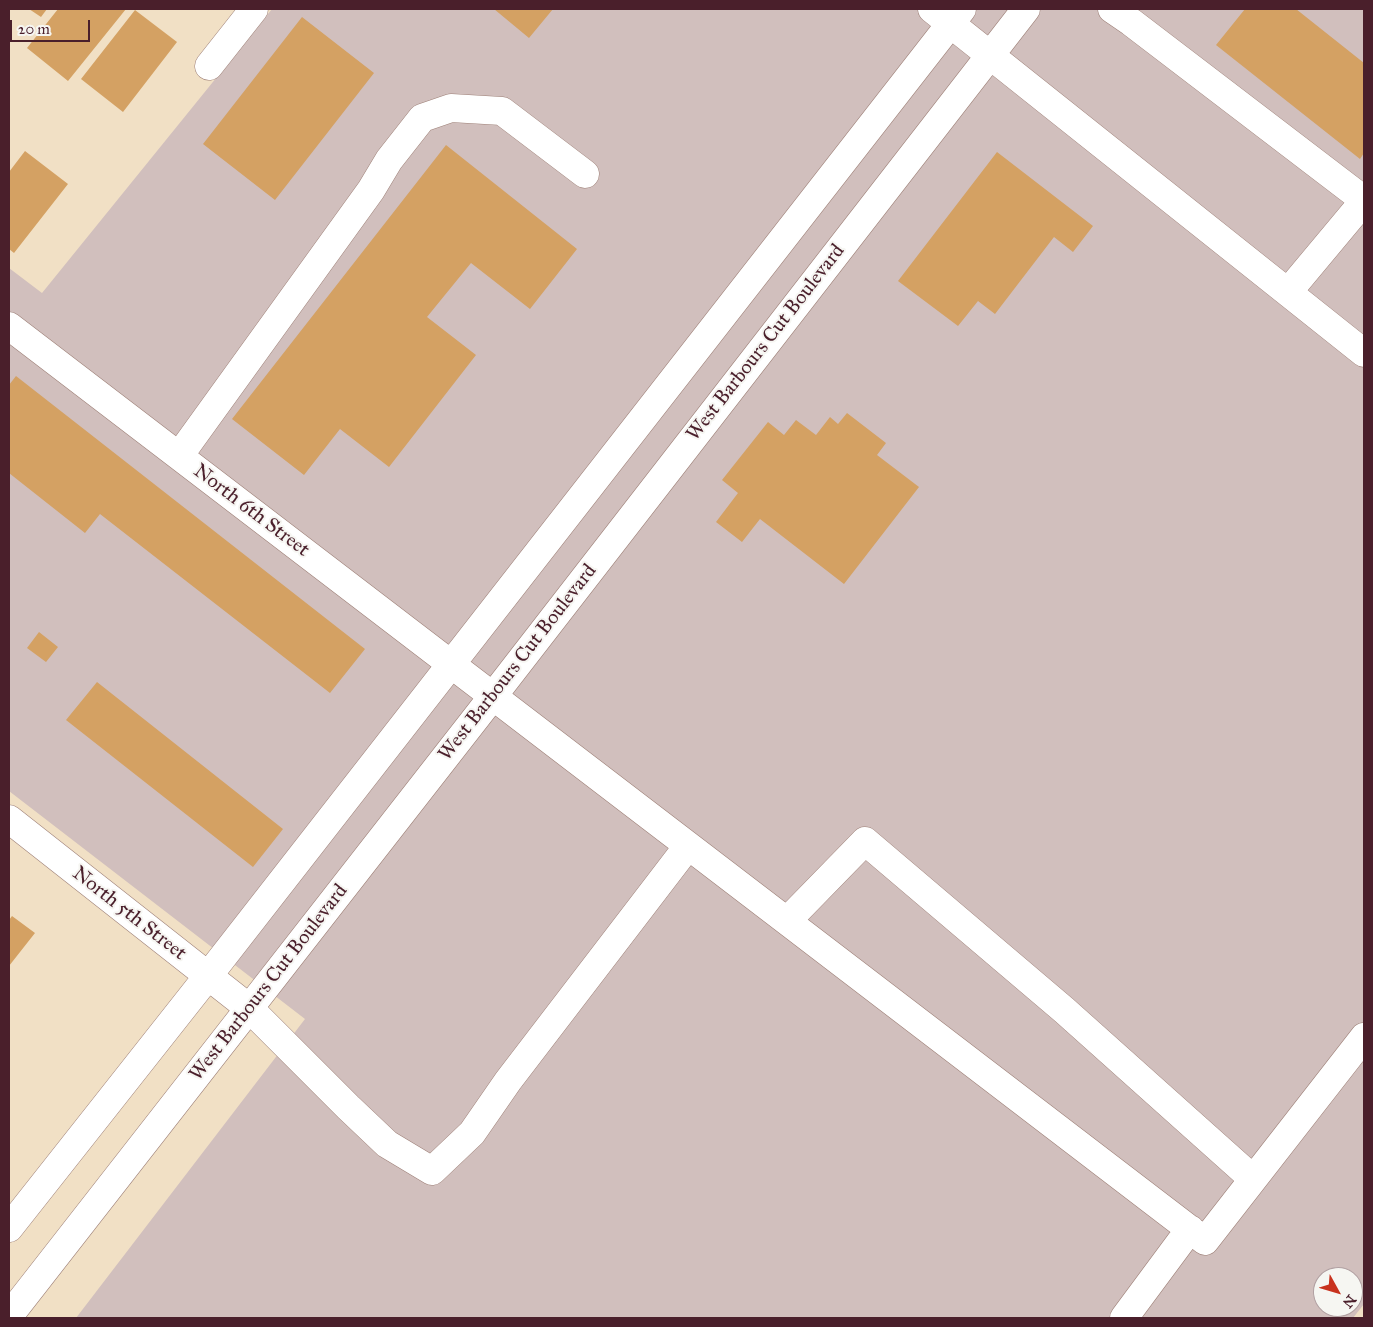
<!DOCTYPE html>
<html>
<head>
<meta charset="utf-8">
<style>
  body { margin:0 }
  #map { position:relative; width:1373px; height:1327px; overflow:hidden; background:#f1e0c5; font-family:"IM FELL Great Primer",serif }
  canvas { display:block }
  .frame { position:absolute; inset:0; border:10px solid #4a1f2b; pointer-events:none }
  .north { position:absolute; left:1313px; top:1267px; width:50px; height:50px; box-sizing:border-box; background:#f6f6f2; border:1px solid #b1a0a2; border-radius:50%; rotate:129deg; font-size:14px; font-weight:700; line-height:20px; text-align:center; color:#4a1f2b }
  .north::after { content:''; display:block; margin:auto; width:18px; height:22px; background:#c8321e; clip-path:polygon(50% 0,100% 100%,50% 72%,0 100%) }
  .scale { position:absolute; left:10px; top:20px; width:80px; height:22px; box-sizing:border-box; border:2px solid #4a1f2b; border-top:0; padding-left:6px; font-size:15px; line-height:18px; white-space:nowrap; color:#4a1f2b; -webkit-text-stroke:4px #f6f6f2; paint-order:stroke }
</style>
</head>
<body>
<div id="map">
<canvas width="1373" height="1327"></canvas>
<div class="frame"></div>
<div class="north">N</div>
<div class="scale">20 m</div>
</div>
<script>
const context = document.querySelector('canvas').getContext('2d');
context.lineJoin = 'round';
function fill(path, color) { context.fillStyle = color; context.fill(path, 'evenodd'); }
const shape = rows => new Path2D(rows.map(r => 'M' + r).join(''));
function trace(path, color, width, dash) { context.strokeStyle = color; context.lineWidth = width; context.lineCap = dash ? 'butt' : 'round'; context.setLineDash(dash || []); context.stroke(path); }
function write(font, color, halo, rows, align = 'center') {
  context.font = font + ' "IM FELL Great Primer",serif'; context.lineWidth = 4; context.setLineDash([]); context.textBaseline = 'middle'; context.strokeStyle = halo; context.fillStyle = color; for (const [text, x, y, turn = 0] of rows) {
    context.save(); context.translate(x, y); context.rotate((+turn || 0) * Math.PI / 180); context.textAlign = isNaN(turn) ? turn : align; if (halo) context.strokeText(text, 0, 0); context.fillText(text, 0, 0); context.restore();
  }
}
fill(shape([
  [272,9,1364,9,1364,1304,1353,1318,76,1318,305,1019,9,791,9,268,42,293],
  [1323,1277,1353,1277,1353,1307,1323,1307]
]), '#d1bfbd');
fill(shape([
  [29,9,47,9,41,17],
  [58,9,126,9,68,81,27,48],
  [494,9,553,9,529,38],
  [1245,9,1296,9,1364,63,1364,153,1360,159,1216,45],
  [135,10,177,42,123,112,81,79],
  [302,17,374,73,275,200,203,144],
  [446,145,577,249,530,309,471,263,427,317,476,355,389,467,340,429,304,475,232,419],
  [25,151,68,184,14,253,9,249,9,172],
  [997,152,1093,226,1073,252,1054,237,995,314,978,301,958,326,898,281],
  [16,376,365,649,330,693,100,514,85,533,9,473,9,385],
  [847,413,886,443,877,455,919,487,844,584,760,519,742,542,716,522,738,493,722,480,768,422,784,435,796,420,816,435,830,417,838,424],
  [39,632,58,647,46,662,27,648],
  [97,682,283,829,253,867,66,720],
  [12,916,35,933,9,966,9,920]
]), '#d4a163');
const minor = shape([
  [932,9,1364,353],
  [1112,9,1131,22,1364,200],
  [209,66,254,9],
  [1288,292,1364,201],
  [9,326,1205,1241,1364,1037],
  [179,456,371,190,389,160,422,118,451,108,502,111,585,174],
  [9,819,249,1008,348,1107,387,1144,432,1171,472,1133,508,1081,688,846],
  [787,921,865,841,1064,1010,1253,1179],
  [9,1228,208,976,962,9],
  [9,1316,493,696,1026,9],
  [1124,1318,1190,1229]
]);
trace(minor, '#9e8078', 29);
trace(minor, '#fff', 28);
write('20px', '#4a1f2b', '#f6f6f2', [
  ["West Barbours Cut Boulevard",766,343,-52],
  ["North 6th Street",251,511,37],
  ["West Barbours Cut Boulevard",518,663,-52],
  ["North 5th Street",129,914,38],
  ["West Barbours Cut Boulevard",269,983,-52]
]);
</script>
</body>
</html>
